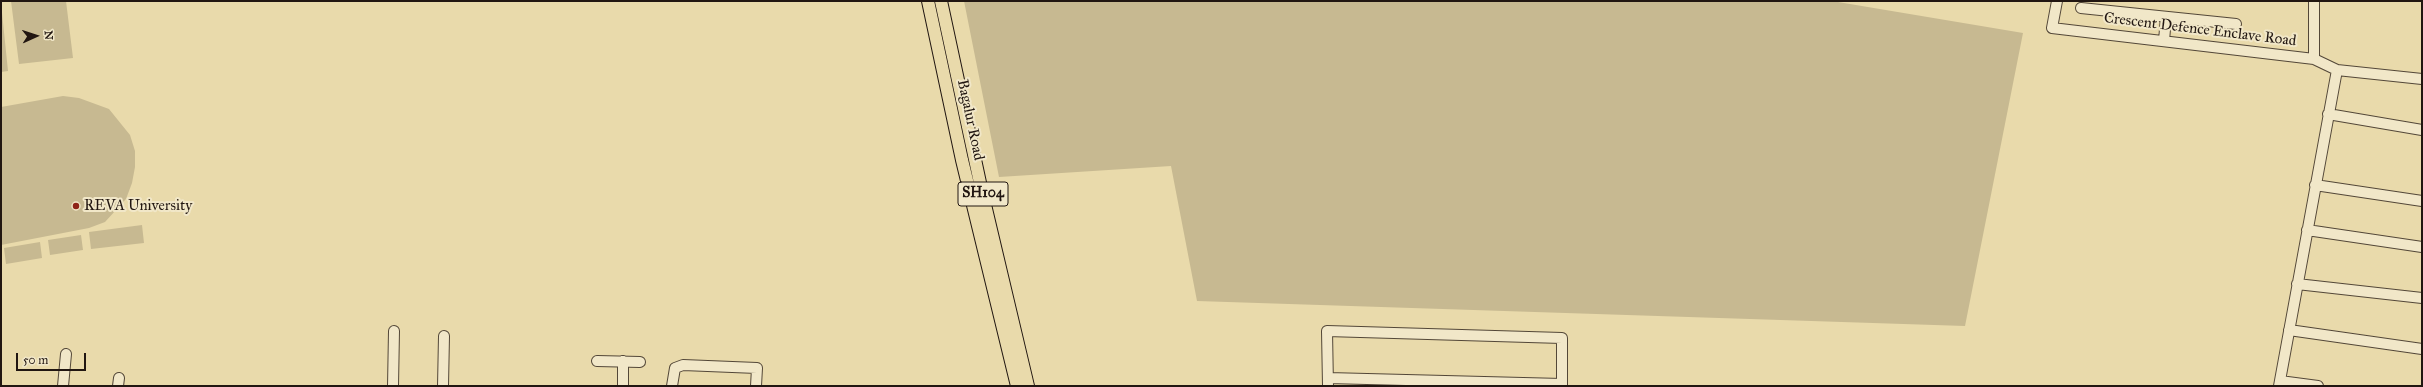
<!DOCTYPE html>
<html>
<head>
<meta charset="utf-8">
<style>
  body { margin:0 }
  #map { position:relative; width:2423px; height:387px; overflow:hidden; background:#e9daab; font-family:"IM FELL Great Primer",serif }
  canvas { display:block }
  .frame { position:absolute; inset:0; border:2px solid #211611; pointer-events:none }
  .north { position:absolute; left:16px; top:16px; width:40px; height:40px; -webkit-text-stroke:3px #f1e7c8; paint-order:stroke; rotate:87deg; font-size:11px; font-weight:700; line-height:16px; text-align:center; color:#211611 }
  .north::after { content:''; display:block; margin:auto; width:14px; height:18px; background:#211611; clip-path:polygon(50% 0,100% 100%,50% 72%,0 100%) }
  .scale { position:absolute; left:16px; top:353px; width:70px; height:18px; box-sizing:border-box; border:2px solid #211611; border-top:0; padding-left:5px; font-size:12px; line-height:14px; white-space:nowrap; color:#211611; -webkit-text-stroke:3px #f1e7c8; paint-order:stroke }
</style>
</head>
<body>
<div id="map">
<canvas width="2423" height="387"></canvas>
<div class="frame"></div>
<div class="north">N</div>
<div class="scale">50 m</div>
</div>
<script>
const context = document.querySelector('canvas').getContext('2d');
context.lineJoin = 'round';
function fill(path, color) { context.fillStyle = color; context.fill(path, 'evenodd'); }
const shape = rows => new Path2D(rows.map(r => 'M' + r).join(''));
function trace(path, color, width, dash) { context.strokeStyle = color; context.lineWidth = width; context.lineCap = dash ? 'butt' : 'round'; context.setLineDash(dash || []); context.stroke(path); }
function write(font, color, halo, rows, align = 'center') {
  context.font = font + ' "IM FELL Great Primer",serif'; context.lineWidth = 4; context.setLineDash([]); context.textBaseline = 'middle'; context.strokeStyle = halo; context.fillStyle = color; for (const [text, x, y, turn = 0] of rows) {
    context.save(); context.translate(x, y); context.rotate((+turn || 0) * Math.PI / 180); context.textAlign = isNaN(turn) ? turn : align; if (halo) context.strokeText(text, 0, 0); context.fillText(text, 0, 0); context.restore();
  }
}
fill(shape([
  [11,1,66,1,73,58,19,64],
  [964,1,1832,1,2023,33,1965,326,1197,301,1171,166,999,177],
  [1,3,8,71,1,72],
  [63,96,79,98,109,109,130,135,135,151,135,167,132,183,126,199,105,222,89,228,1,245,1,107],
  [142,225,144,243,91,249,89,232],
  [81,235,83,250,50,255,48,240],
  [40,242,42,258,6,264,4,248]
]), '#c7b991');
const minor = shape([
  [2057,1,2052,28,2314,59,2314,1],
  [2081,8,2236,24],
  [2164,41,2166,17],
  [2314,59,2337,70,2422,79],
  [2328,114,2422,130],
  [2315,185,2422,201],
  [2307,230,2422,247],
  [2297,284,2422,298],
  [2289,330,2422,349],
  [597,361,640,362],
  [1328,378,1562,384],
  [2280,381,2318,386],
  [63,386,66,354],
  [118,386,119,378],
  [393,386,394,331],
  [443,386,444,336],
  [623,386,623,361],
  [672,386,675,368,683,365,757,368,756,386],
  [1328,386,1327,331,1562,338,1562,386],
  [2279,386,2337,70]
]);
const major = shape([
  [928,1,962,160,1017,386],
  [941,1,982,192,1028,386]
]);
trace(minor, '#534738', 12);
trace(major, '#211611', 14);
trace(minor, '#f1e7c8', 10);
trace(major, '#e9daab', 12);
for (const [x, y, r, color] of [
  [76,206,4,"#8f2418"]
]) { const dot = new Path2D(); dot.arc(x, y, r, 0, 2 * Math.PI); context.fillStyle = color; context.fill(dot); trace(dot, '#f1e7c8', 1.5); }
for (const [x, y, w] of [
  [983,194,50]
]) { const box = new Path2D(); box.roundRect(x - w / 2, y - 12, w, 24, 3); context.fillStyle = '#f1e7c8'; context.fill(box); trace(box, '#211611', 1); }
write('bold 14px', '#211611', null, [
  ["SH104",983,194]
]);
write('15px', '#211611', '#f1e7c8', [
  ["Crescent Defence Enclave Road",2200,30,7],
  ["Bagalur Road",970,120,78]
]);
write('15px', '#211611', '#f1e7c8', [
  ["REVA University",84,206]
], 'left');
</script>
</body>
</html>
